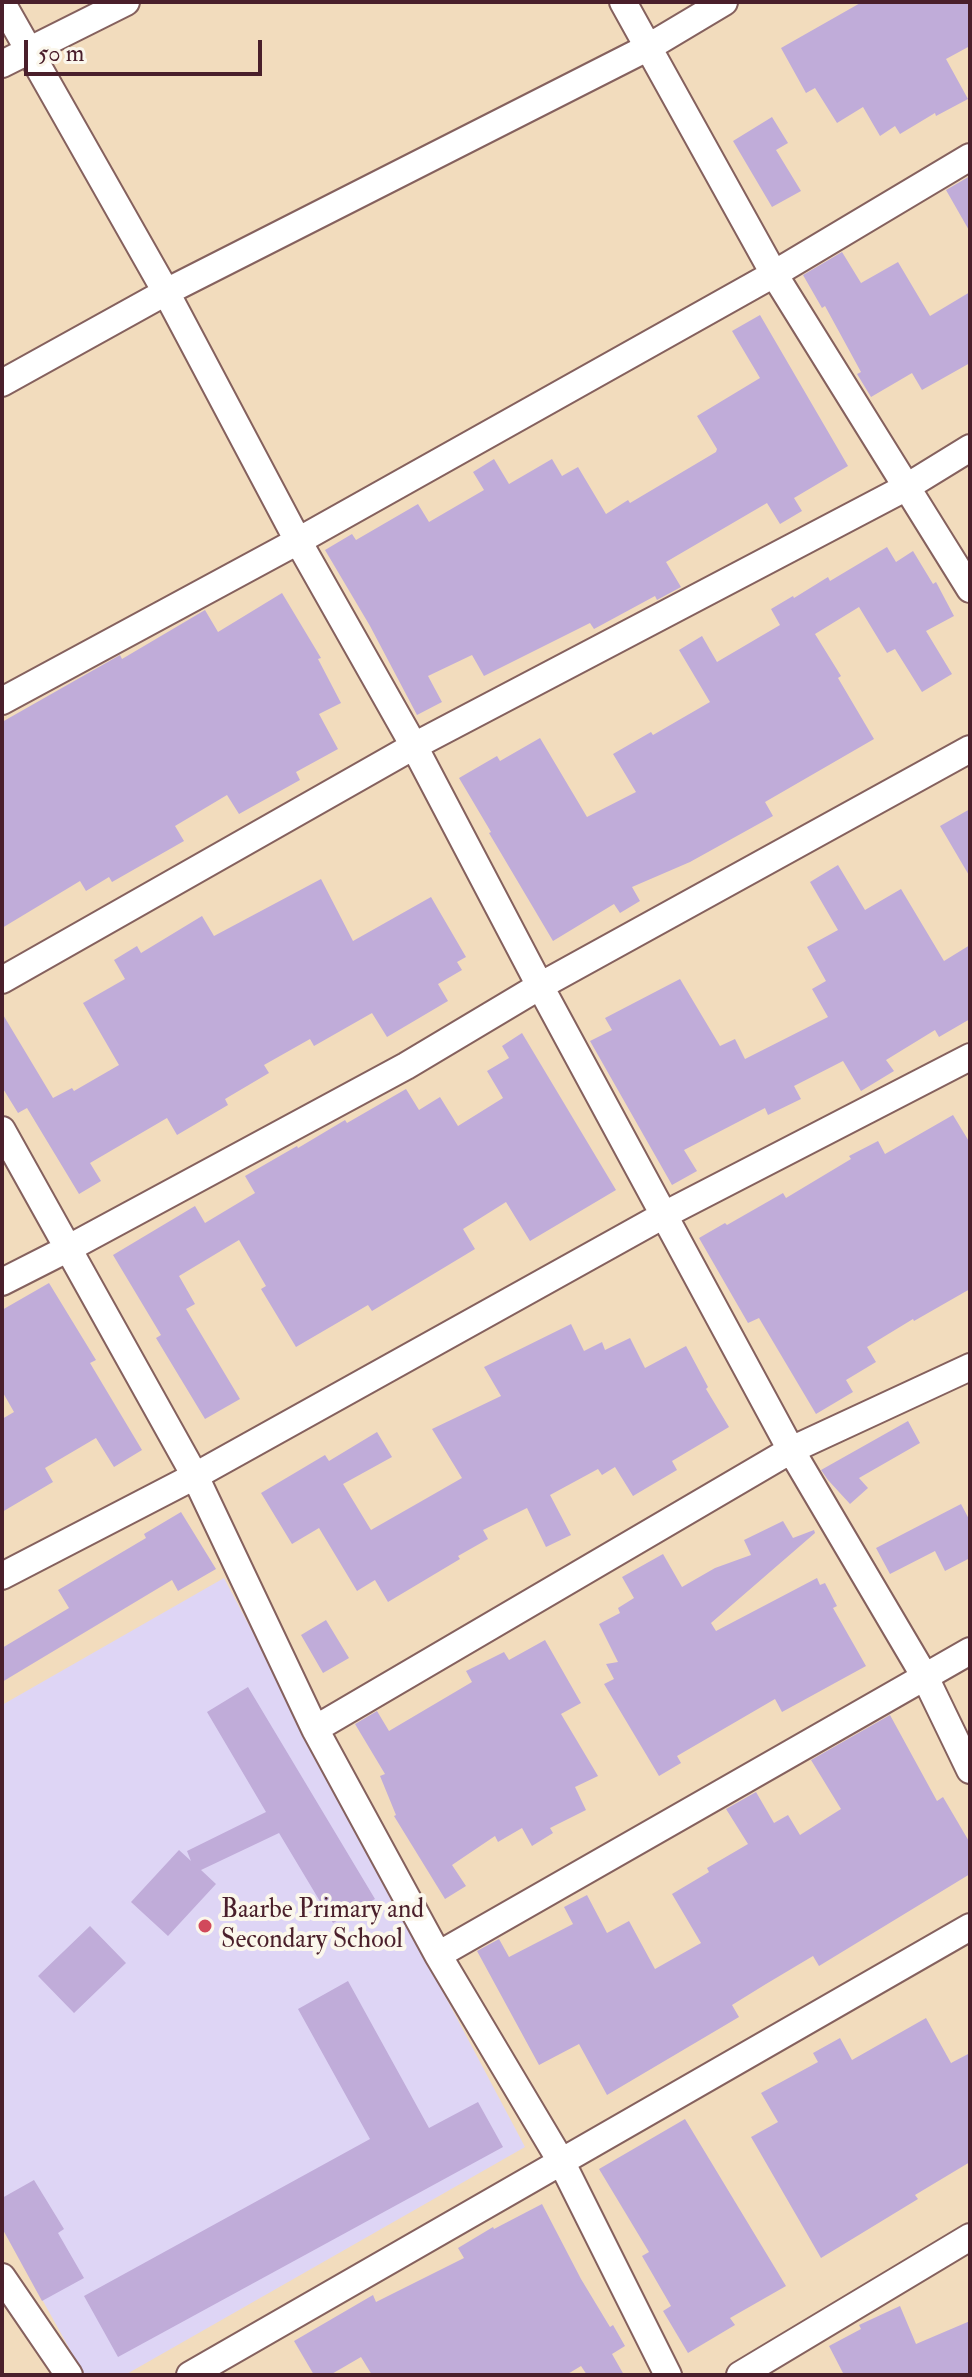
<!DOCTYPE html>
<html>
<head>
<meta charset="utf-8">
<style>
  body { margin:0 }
  #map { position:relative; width:972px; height:2377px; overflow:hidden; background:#f2dcbd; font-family:"IM FELL Double Pica",serif }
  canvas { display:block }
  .frame { position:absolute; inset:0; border:4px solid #4a1f2b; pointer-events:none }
  .scale { position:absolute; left:24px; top:40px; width:238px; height:36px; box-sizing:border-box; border:4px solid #4a1f2b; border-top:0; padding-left:10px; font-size:24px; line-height:28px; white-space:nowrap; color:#4a1f2b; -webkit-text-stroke:6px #fbf7ec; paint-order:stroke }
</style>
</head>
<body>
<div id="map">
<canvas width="972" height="2377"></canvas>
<div class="frame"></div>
<div class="scale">50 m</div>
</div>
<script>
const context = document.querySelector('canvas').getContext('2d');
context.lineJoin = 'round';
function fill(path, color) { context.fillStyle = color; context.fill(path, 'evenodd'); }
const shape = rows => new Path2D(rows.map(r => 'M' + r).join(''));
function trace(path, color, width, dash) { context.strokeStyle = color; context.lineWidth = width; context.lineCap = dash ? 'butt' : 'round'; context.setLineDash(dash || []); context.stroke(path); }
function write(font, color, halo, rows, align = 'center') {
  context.font = font + ' "IM FELL Double Pica",serif'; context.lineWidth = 8; context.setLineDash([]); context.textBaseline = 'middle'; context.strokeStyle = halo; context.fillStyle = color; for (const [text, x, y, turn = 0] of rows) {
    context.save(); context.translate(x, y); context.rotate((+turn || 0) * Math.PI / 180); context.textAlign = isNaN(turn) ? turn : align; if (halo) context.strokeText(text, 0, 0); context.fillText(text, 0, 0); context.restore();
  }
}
fill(shape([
  [224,1578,525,2147,125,2375,84,2375,2,2227,2,1705]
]), '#ded5f5');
fill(shape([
  [862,2,970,2,970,46,946,59,968,99,936,116,935,113,900,134,895,126,880,136,863,107,837,123,815,88,806,93,781,48],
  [772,117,788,143,776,150,801,191,772,207,733,141],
  [970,176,970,232,946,190],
  [842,252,861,283,898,262,930,316,970,292,970,363,922,390,912,373,871,397,857,374,861,372,825,306,822,308,803,275],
  [760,315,848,466,794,498,802,511,780,524,767,503,666,562,681,587,657,600,655,596,594,629,590,623,484,676,472,655,428,676,442,702,417,715,370,626,325,550,352,534,356,540,418,504,429,522,484,490,473,472,494,459,509,484,552,459,562,476,578,467,606,514,628,500,630,503,716,452,717,449,697,416,760,378,732,331],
  [887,547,896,562,913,551,933,584,936,582,954,616,926,631,952,674,922,692,895,649,887,653,859,607,815,634,841,676,838,678,874,739,765,802,773,816,690,862,632,887,640,901,620,913,614,904,553,941,489,833,491,832,459,778,497,756,500,761,540,738,587,817,636,792,613,754,651,732,653,735,710,702,679,650,702,636,717,662,780,625,771,609,793,596,794,598,828,577,830,581],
  [282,593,321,658,318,659,341,703,319,714,338,749,296,772,300,780,239,814,227,795,175,826,184,841,112,882,109,877,86,891,80,881,2,928,2,722,120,655,122,659,205,610,218,632],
  [970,809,970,877,940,826],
  [838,865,865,910,901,889,944,961,970,945,970,1019,939,1037,935,1030,886,1060,894,1071,861,1091,843,1061,794,1086,801,1099,768,1115,765,1108,684,1150,697,1171,672,1185,590,1041,612,1030,605,1018,680,979,720,1046,735,1039,745,1059,828,1017,812,989,826,981,807,947,838,930,810,882],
  [321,879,353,941,431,897,466,957,457,962,462,970,438,984,448,1001,387,1037,372,1013,314,1046,310,1039,264,1065,269,1073,225,1099,228,1105,177,1135,167,1118,90,1163,101,1181,79,1194,27,1108,18,1113,2,1087,2,1013,53,1098,72,1088,74,1091,119,1065,83,1003,125,979,114,960,137,946,141,953,202,916,214,936],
  [522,1033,616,1190,530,1241,506,1202,463,1229,475,1249,372,1311,368,1305,296,1347,261,1289,266,1286,239,1240,179,1276,195,1304,186,1309,240,1399,205,1419,156,1338,161,1335,113,1255,195,1206,205,1223,255,1193,245,1176,297,1146,298,1148,345,1120,347,1123,406,1089,419,1110,440,1097,458,1126,503,1098,487,1071,509,1058,502,1046],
  [953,1115,970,1143,970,1289,914,1321,913,1319,867,1347,876,1362,846,1380,853,1392,816,1414,759,1318,748,1323,699,1238,725,1223,727,1225,783,1193,786,1198,851,1159,849,1156,878,1141,885,1154],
  [49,1283,96,1360,90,1363,142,1450,114,1467,96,1438,45,1468,53,1482,2,1512,2,1419,14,1412,2,1391,2,1310],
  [571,1324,584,1351,602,1342,605,1350,630,1338,645,1368,686,1346,708,1387,706,1389,729,1427,672,1461,677,1470,633,1496,615,1467,602,1475,598,1469,550,1495,571,1535,546,1547,527,1508,483,1530,488,1539,458,1556,460,1559,388,1602,375,1580,357,1591,319,1528,292,1544,261,1493,325,1455,329,1461,377,1432,392,1457,343,1484,371,1530,462,1478,432,1429,501,1396,484,1367],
  [908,1421,920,1443,859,1478,868,1488,850,1504,828,1480,821,1470],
  [961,1504,970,1521,970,1558,945,1571,935,1551,890,1574,876,1548],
  [181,1512,216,1569,178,1591,172,1580,2,1682,2,1648,69,1608,58,1590,146,1538,144,1534],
  [783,1521,793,1538,814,1530,815,1533,711,1623,716,1631,817,1578,820,1585,825,1583,837,1606,833,1608,866,1666,782,1712,775,1699,677,1756,681,1763,659,1776,604,1684,614,1679,606,1664,618,1662,599,1624,620,1613,618,1608,634,1598,622,1577,663,1554,682,1587,715,1568,751,1555,744,1540],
  [326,1620,349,1658,323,1673,301,1635],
  [545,1640,581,1703,561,1714,598,1776,575,1787,586,1810,550,1828,553,1833,532,1846,522,1828,498,1842,495,1836,452,1865,466,1886,445,1899,394,1816,396,1815,380,1776,385,1774,355,1724,377,1711,389,1731,472,1682,466,1671,504,1652,509,1660],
  [248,1687,375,1899,333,1923,279,1833,201,1870,216,1884,168,1936,131,1902,179,1850,191,1861,187,1851,266,1812,207,1712],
  [890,1715,937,1801,943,1797,970,1843,970,1874,819,1966,813,1956,766,1984,732,2005,739,2017,607,2095,579,2044,539,2065,477,1951,499,1939,509,1957,573,1924,564,1907,587,1895,607,1933,629,1921,655,1969,701,1943,672,1894,709,1872,707,1868,748,1844,726,1809,756,1792,774,1823,788,1815,800,1835,841,1809,811,1760],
  [90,1926,126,1963,74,2013,38,1976],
  [348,1981,429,2128,478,2102,503,2147,118,2357,84,2296,370,2139,298,2009],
  [926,2018,951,2063,970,2053,970,2162,915,2195,918,2199,821,2258,751,2137,778,2122,761,2093,818,2062,813,2053,840,2038,852,2060],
  [685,2119,786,2286,730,2318,735,2325,688,2353,663,2311,671,2306,642,2256,649,2252,599,2169],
  [34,2180,64,2229,58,2233,84,2278,42,2301,2,2228,2,2198],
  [542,2204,581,2279,610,2327,613,2325,625,2346,612,2354,624,2375,587,2375,581,2366,566,2375,372,2375,361,2357,330,2375,314,2375,294,2341,373,2295,376,2302,464,2258,458,2248,493,2227,494,2229],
  [900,2306,916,2344,970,2321,970,2375,844,2375,829,2346,861,2329,859,2325]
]), '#c0acd9');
const minor = shape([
  [623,2,774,274,970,589],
  [2,3,166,292,298,541,414,746,540,986,791,1450,925,1677,970,1770],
  [2,64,126,2],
  [2,383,166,292,647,48,724,2],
  [2,701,298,541,774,274,970,157],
  [2,980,414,746,905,488,970,448],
  [2,1130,195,1476,315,1729,438,1955,562,2163,668,2375],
  [2,1282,69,1248,406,1066,540,986,970,749],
  [2,1576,195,1476,664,1215,970,1057],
  [315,1729,791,1450,970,1367],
  [438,1955,970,1651],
  [2,2277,69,2375],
  [190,2375,970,1927],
  [740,2375,970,2237]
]);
trace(minor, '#85615e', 30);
trace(minor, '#fff', 26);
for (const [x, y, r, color] of [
  [205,1926,8,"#d1495b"]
]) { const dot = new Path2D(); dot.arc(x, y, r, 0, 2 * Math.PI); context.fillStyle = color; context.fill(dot); trace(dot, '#fbf7ec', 3); }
write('26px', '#4a1f2b', '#fbf7ec', [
  ["Baarbe Primary and",221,1911],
  ["Secondary School",221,1941]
], 'left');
</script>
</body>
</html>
